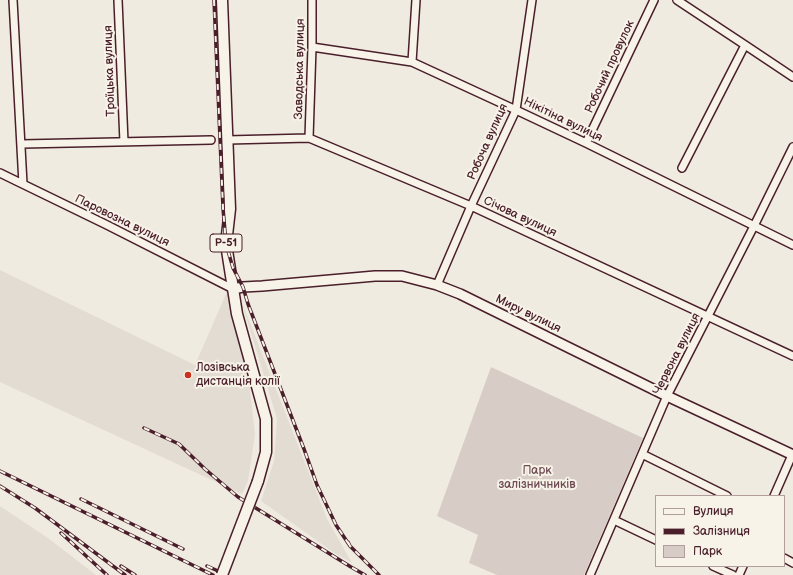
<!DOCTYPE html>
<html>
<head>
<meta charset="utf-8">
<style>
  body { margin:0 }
  #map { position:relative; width:793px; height:575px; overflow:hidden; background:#f0ebe0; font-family:"Balsamiq Sans",sans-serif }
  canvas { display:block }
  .legend { position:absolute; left:655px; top:495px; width:130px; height:72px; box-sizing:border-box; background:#f7f3e8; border:1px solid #b29e9c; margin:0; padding:5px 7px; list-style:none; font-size:12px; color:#4a1f2b }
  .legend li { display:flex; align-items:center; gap:8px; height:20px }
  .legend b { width:20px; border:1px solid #b29e9c }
</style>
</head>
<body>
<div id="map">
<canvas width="793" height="575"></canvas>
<ul class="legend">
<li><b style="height:5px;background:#f7f3e8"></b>Вулиця</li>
<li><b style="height:5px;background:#4a1f2b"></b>Залізниця</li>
<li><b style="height:11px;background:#d8cdc6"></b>Парк</li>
</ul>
</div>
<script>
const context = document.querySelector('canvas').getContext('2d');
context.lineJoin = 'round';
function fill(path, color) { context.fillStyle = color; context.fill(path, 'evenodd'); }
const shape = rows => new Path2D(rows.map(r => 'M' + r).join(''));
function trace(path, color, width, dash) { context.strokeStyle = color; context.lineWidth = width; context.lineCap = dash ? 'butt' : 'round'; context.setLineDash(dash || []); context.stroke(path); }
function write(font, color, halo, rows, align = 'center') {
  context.font = font + ' "Balsamiq Sans",sans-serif'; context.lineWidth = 4; context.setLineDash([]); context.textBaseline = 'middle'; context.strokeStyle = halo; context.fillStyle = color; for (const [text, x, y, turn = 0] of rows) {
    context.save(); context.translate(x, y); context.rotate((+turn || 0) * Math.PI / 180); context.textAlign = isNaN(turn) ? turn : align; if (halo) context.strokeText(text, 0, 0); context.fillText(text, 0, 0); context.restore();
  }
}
fill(shape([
  [0,270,195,365,229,287,249,382,255,434,248,481,242,494,0,382],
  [241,300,327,519,352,563,333,552,261,501,274,461,277,419],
  [0,506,48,538,96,575,0,575]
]), '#e3dcd2');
fill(shape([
  [491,367,643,438,584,575,497,575,469,563,478,535,437,516]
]), '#d8cdc6');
const street = shape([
  [13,0,23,184],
  [118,0,124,142],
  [677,0,745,45,793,77],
  [312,47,412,62,516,110,586,143,793,245],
  [412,62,416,0],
  [309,138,312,47,312,0],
  [227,140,309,138,471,206,793,356],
  [586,143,654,0],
  [22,144,211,140],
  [682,168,745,45],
  [0,173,107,225,233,289],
  [437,285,471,206,516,110,532,0],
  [642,454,727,496],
  [774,496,792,455],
  [614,520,656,540],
  [784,558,793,563],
  [713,566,733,575],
  [590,575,667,396,754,226,793,147],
  [739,575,743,566]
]);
const secondary = shape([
  [233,289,243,287,262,286,375,276,402,276,437,285,460,294,667,396,793,455]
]);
const primary = shape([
  [222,0,230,209,226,244,237,314,266,419,266,452,258,481]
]);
trace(street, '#4a1f2b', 10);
trace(secondary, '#4a1f2b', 12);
trace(primary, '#4a1f2b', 13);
trace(street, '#f7f3e8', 7);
trace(secondary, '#f7f3e8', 9);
trace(primary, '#f7f3e8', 10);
const rail = shape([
  [214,0,223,208,226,244,233,268,243,287,248,304,304,449,317,485,336,525,350,546],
  [144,428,179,444,205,469,238,497,351,567,365,575],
  [0,471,213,575],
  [0,486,35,508,125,575],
  [81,499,183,549],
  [61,533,107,575],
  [348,542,350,546,379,575],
  [121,566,135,575],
  [207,566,227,575]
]);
trace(rail, '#4a1f2b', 3.5);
trace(rail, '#f7f3e8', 2, [6]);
const primaryBridge = shape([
  [222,575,258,481]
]);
trace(primaryBridge, '#4a1f2b', 13, []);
trace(primaryBridge, '#f7f3e8', 10);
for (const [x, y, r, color] of [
  [188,375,4,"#c8321e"]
]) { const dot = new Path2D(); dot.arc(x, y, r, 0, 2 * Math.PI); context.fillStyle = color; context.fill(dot); trace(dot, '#f7f3e8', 1.5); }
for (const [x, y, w] of [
  [226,243,32]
]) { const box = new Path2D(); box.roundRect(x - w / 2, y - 9, w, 18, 3); context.fillStyle = '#f7f3e8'; context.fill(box); trace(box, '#4a1f2b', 1); }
write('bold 11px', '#4a1f2b', null, [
  ["Р-51",226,243]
]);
write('12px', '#4a1f2b', '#f7f3e8', [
  ["Робочий провулок",610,67,-65],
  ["Заводська вулиця",300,69,-89],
  ["Троїцька вулиця",110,71,-92],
  ["Нікітіна вулиця",563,120,26],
  ["Робоча вулиця",488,142,-66],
  ["Січова вулиця",520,217,25],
  ["Паровозна вулиця",122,221,26],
  ["Миру вулиця",528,314,26],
  ["Червона вулиця",677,354,-63]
]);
write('12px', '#4a1f2b', '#f7f3e8', [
  ["Лозівська",196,368],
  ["дистанція колії",196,382]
], 'left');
write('12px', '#6e4a52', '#f7f3e8', [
  ["Парк",537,471],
  ["залізничників",537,485]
]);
</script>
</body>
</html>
